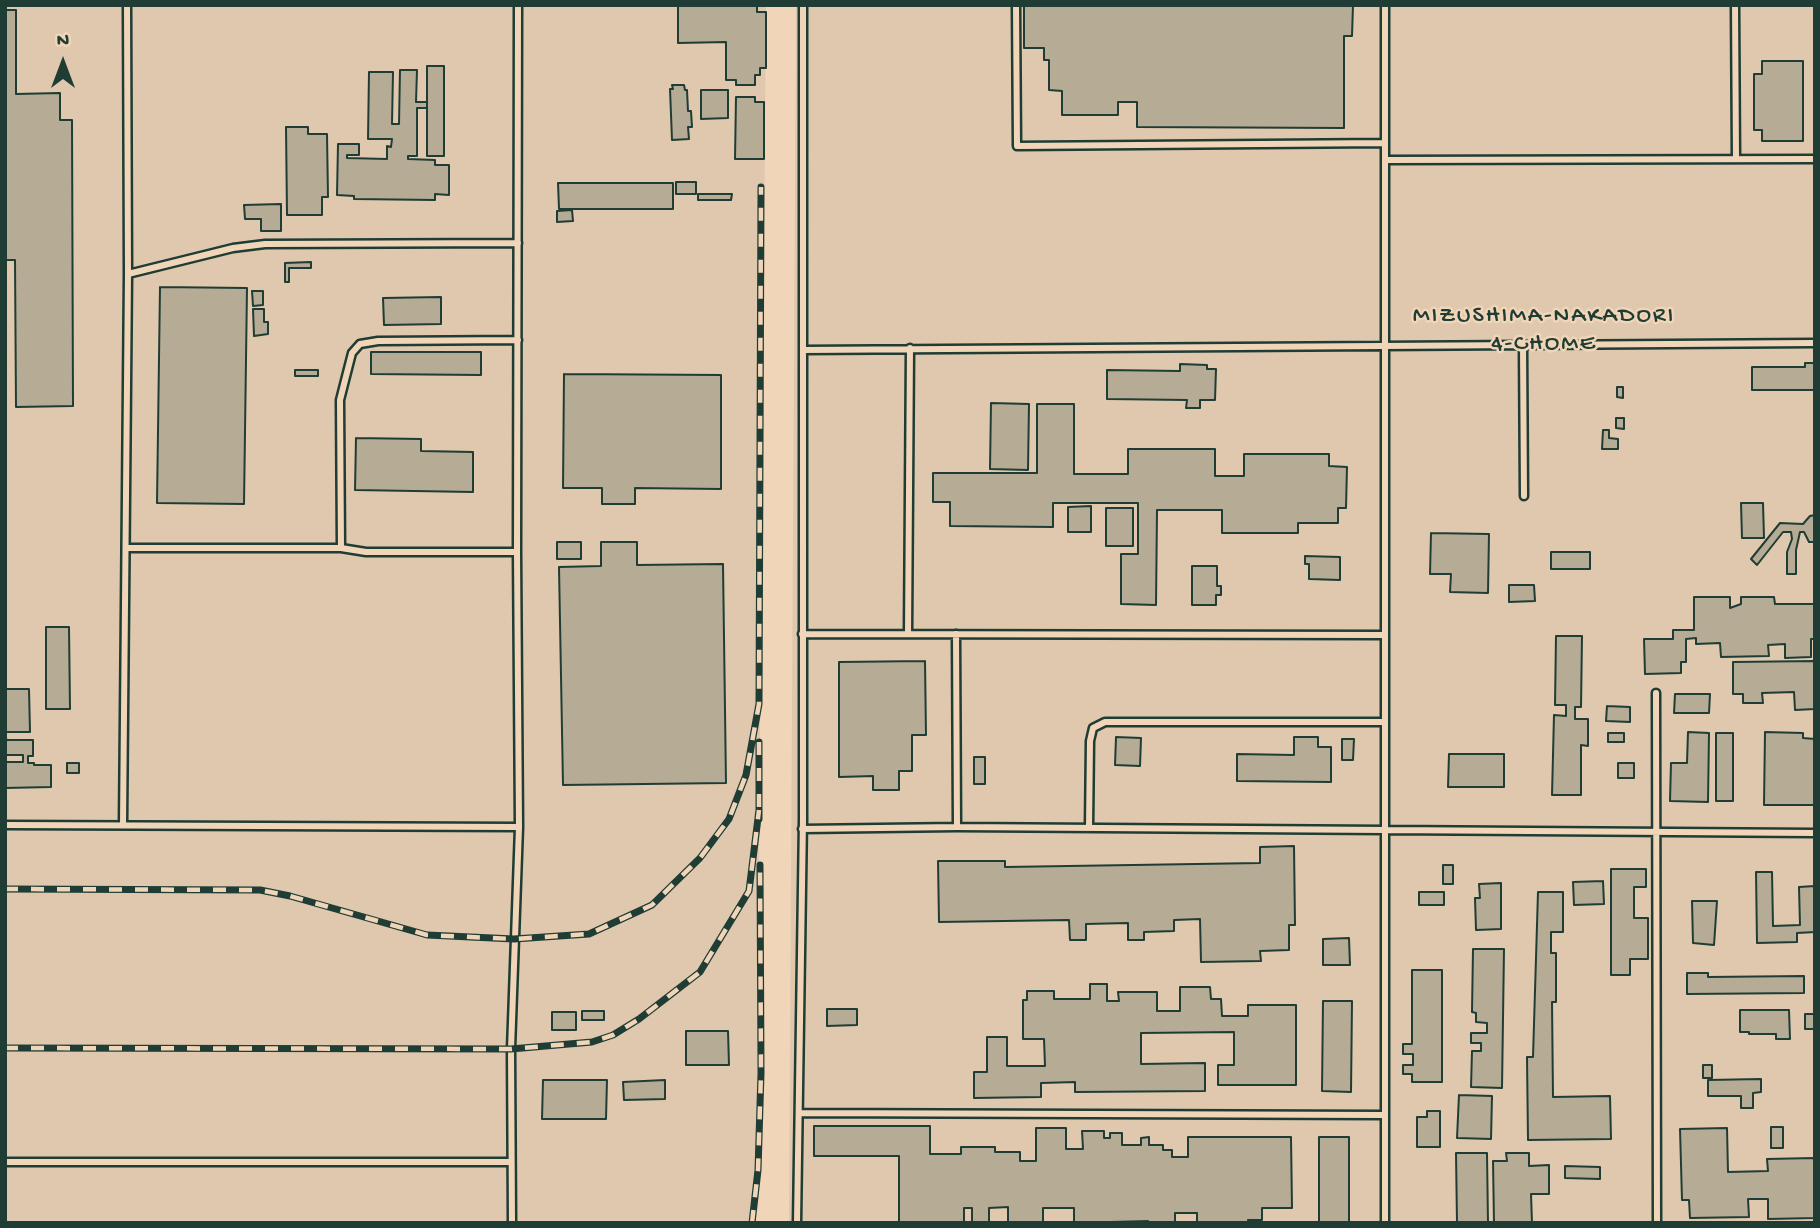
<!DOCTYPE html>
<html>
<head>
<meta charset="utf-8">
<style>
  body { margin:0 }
  #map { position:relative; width:1820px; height:1228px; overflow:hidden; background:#f1d5b8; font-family:"Gochi Hand",sans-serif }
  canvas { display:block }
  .frame { position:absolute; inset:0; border:7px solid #1f3d34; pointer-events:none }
  .north { position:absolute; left:28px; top:28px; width:70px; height:70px; -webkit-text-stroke:5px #f1d5b8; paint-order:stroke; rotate:0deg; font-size:19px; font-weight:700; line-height:28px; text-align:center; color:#1f3d34 }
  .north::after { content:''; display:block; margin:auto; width:24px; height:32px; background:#1f3d34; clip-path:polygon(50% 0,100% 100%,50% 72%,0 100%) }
</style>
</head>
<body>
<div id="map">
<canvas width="1820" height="1228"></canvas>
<div class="frame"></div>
<div class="north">N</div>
</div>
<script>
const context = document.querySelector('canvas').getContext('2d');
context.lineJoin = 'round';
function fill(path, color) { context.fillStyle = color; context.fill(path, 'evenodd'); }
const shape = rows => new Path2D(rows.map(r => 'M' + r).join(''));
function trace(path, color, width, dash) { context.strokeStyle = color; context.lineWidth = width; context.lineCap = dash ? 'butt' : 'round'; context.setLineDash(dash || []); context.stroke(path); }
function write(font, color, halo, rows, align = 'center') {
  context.font = font + ' "Gochi Hand",sans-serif'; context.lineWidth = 5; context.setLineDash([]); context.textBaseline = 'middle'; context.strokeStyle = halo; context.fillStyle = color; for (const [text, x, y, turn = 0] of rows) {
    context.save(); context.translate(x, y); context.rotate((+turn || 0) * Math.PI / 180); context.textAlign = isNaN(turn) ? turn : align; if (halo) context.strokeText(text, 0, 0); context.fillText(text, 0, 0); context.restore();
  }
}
fill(shape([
  [5,5,766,5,756,1223,5,1223],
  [796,5,1815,5,1815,1223,789,1223]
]), '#dfc8ad');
const building = shape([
  [678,5,757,5,757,12,766,12,766,68,760,68,760,75,755,75,755,85,736,85,736,80,726,80,726,42,678,43,678,5],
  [1024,5,1353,5,1352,36,1344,36,1344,128,1137,127,1137,102,1118,102,1118,115,1062,115,1062,91,1049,90,1049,60,1044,60,1044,48,1024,48,1024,5],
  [5,10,16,10,16,94,60,93,60,120,72,120,73,406,16,407,15,260,5,260,5,10],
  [1762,61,1803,61,1803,141,1762,141,1762,130,1754,130,1754,74,1762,74,1762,61],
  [427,66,444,66,444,156,427,156,427,66],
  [400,70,417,70,416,102,427,102,427,108,417,108,417,156,408,156,408,159,435,160,435,165,449,165,449,195,435,194,435,200,354,199,354,196,337,195,338,144,359,144,359,155,347,155,347,158,387,159,387,146,391,147,392,139,368,139,369,72,393,72,392,124,399,124,400,70],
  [672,85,684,85,685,90,687,90,688,111,691,111,692,127,688,127,689,139,672,140,670,89,673,89,672,85],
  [701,90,728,90,728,118,701,119,701,90],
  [736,97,755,97,755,102,764,102,764,159,735,159,736,97],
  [286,127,308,127,308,134,327,134,328,197,322,197,322,215,287,215,286,127],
  [676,182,696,182,696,194,676,194,676,182],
  [558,183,673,183,673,209,559,209,558,183],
  [698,194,732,194,731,200,698,200,698,194],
  [281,204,281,231,261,231,261,219,245,219,244,205,281,204],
  [572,210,573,221,557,222,557,211,572,210],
  [311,262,311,268,289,268,289,282,285,282,285,263,311,262],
  [160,287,247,288,244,504,157,503,160,287],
  [252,291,263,291,263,305,253,306,252,291],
  [441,297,441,324,384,325,383,298,441,297],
  [253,309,264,309,264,322,268,322,268,334,254,336,253,309],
  [371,352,481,352,481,375,371,374,371,352],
  [1805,363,1815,363,1815,390,1752,390,1752,367,1805,367,1805,363],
  [1180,364,1207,365,1207,369,1216,369,1215,400,1200,400,1200,408,1186,408,1187,400,1107,399,1107,370,1180,371,1180,364],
  [295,370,318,370,318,376,295,376,295,370],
  [564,374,721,375,721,489,635,488,635,504,602,504,602,488,563,488,564,374],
  [1617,387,1623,387,1623,398,1617,397,1617,387],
  [991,403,1029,404,1028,470,990,469,991,403],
  [1037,404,1074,404,1074,474,1128,474,1128,449,1215,449,1215,476,1244,476,1244,454,1329,454,1329,466,1347,467,1346,508,1338,508,1338,523,1298,523,1298,533,1222,533,1222,510,1157,510,1156,605,1121,604,1121,554,1138,554,1138,503,1053,503,1053,527,950,526,950,502,933,502,933,473,1037,473,1037,404],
  [1616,418,1624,418,1624,429,1616,428,1616,418],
  [1603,430,1609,430,1609,438,1618,439,1618,449,1602,449,1603,430],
  [356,438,421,439,421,451,473,452,473,492,355,490,356,438],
  [1741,503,1763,503,1764,538,1742,538,1741,503],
  [1091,506,1091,532,1068,532,1068,507,1091,506],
  [1106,508,1133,508,1133,546,1106,546,1106,508],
  [1815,515,1815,542,1809,542,1804,532,1800,532,1796,550,1796,574,1787,574,1787,552,1792,539,1791,532,1783,532,1757,565,1751,559,1780,523,1803,524,1810,516,1815,515],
  [1431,533,1489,534,1488,593,1450,592,1451,574,1430,574,1431,533],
  [557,542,581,542,581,559,557,559,557,542],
  [601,542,637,542,637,565,723,564,726,783,563,785,559,567,601,566,601,542],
  [1551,552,1590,552,1590,569,1551,569,1551,552],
  [1305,556,1340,557,1340,580,1309,579,1309,564,1305,564,1305,556],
  [1192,566,1217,566,1217,586,1221,586,1221,595,1216,595,1216,605,1192,605,1192,566],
  [1509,585,1534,585,1535,601,1509,602,1509,585],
  [1694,597,1730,597,1730,608,1741,604,1741,597,1774,597,1775,604,1815,604,1815,639,1811,639,1811,657,1785,658,1785,644,1768,645,1769,656,1721,657,1720,643,1696,644,1696,638,1686,639,1686,662,1681,662,1681,673,1645,674,1644,639,1673,639,1673,630,1694,630,1694,597],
  [46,627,69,627,70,709,46,709,46,627],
  [1556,636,1582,636,1581,707,1575,707,1575,719,1588,719,1588,746,1581,745,1581,795,1552,795,1554,715,1566,716,1566,705,1555,705,1556,636],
  [925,661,926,735,912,735,912,771,899,771,899,790,873,790,873,776,839,777,839,662,925,661],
  [1815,661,1815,709,1795,710,1794,692,1762,693,1763,703,1743,703,1743,694,1733,694,1733,662,1815,661],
  [5,689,29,689,30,732,5,732,5,689],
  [1675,694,1710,694,1709,713,1674,713,1675,694],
  [1607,706,1630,707,1630,722,1606,721,1607,706],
  [1688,732,1709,733,1708,802,1670,801,1671,763,1687,763,1688,732],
  [1765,732,1803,733,1803,738,1815,739,1815,805,1764,805,1765,732],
  [1608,733,1624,733,1624,742,1608,742,1608,733],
  [1716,733,1733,733,1733,801,1716,801,1716,733],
  [5,737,7,740,33,740,33,756,28,756,28,763,34,763,34,765,51,765,51,787,5,788,5,762,23,762,23,755,5,755,5,737],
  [1116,737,1141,738,1140,766,1115,765,1116,737],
  [1294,737,1318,737,1318,747,1331,747,1331,782,1237,781,1237,754,1294,755,1294,737],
  [1342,739,1354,739,1353,760,1342,760,1342,739],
  [1449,754,1504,754,1504,787,1448,787,1449,754],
  [974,757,985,757,985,784,974,784,974,757],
  [67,763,79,763,79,773,67,773,67,763],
  [1618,763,1634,763,1634,778,1618,778,1618,763],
  [1294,846,1295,925,1289,925,1289,950,1260,951,1261,961,1201,962,1200,919,1174,920,1174,931,1144,932,1144,940,1128,940,1128,923,1086,924,1086,940,1070,940,1069,920,939,922,938,861,1005,861,1005,867,1260,863,1260,847,1294,846],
  [1443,865,1453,865,1453,884,1443,884,1443,865],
  [1611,869,1646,869,1646,887,1634,887,1634,918,1648,918,1648,959,1630,959,1630,975,1611,975,1611,869],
  [1756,872,1772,872,1773,926,1800,925,1799,887,1815,886,1815,932,1797,933,1797,942,1757,943,1756,872],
  [1603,881,1604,904,1574,905,1573,882,1603,881],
  [1501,883,1501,929,1476,930,1475,898,1480,898,1479,884,1501,883],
  [1419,892,1444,892,1444,905,1419,905,1419,892],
  [1538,892,1563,892,1563,932,1551,932,1551,953,1556,953,1556,1002,1552,1002,1553,1097,1610,1096,1611,1139,1528,1140,1527,1057,1533,1057,1538,892],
  [1692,901,1717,901,1714,945,1693,943,1692,901],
  [1349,938,1350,965,1323,965,1323,939,1349,938],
  [1473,949,1504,949,1502,1088,1471,1087,1472,1051,1481,1051,1481,1043,1471,1043,1471,1033,1487,1033,1487,1023,1476,1022,1476,1013,1472,1012,1473,949],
  [1412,970,1442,970,1442,1082,1412,1082,1412,1074,1403,1074,1403,1065,1413,1065,1413,1054,1403,1054,1403,1044,1412,1044,1412,970],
  [1687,973,1708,973,1708,977,1804,976,1804,993,1687,994,1687,973],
  [1090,984,1107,984,1107,1001,1119,1001,1118,992,1157,992,1157,1011,1180,1011,1180,987,1210,987,1211,999,1221,999,1222,1016,1248,1016,1248,1005,1296,1005,1296,1085,1218,1085,1218,1065,1234,1065,1234,1032,1141,1033,1141,1064,1205,1063,1205,1091,1075,1092,1075,1082,1041,1083,1041,1097,974,1098,974,1072,987,1072,987,1037,1007,1037,1007,1066,1045,1066,1044,1039,1023,1039,1023,1000,1027,1000,1027,991,1054,991,1054,999,1090,999,1090,984],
  [1323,1001,1352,1001,1351,1092,1322,1091,1323,1001],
  [827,1009,857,1009,857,1025,827,1026,827,1009],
  [1740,1010,1789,1010,1790,1039,1776,1039,1776,1034,1749,1034,1749,1032,1740,1032,1740,1010],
  [582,1011,604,1011,604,1020,582,1020,582,1011],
  [552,1012,576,1012,576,1030,552,1030,552,1012],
  [1805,1014,1815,1014,1815,1029,1805,1029,1805,1014],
  [686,1031,728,1031,729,1065,686,1065,686,1031],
  [1703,1065,1712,1065,1712,1078,1703,1078,1703,1065],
  [1761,1079,1761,1092,1753,1093,1753,1108,1741,1108,1741,1096,1708,1096,1708,1080,1761,1079],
  [543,1080,607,1080,606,1119,542,1119,543,1080],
  [665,1080,665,1099,624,1100,623,1082,665,1080],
  [1459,1095,1492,1096,1491,1139,1457,1138,1459,1095],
  [1427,1111,1440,1111,1440,1147,1417,1147,1417,1117,1427,1117,1427,1111],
  [814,1126,930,1126,930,1154,961,1154,961,1147,995,1147,995,1152,1020,1152,1020,1161,1036,1161,1036,1128,1066,1128,1066,1149,1083,1149,1082,1131,1104,1131,1104,1138,1110,1138,1110,1133,1122,1133,1122,1145,1141,1145,1141,1138,1149,1137,1149,1145,1163,1145,1163,1150,1172,1150,1172,1157,1188,1157,1188,1137,1291,1137,1292,1208,1262,1208,1262,1220,1248,1220,1248,1223,1197,1223,1197,1213,1175,1213,1175,1223,1148,1223,1148,1221,1074,1223,1074,1208,1043,1208,1043,1223,1008,1223,1008,1207,989,1208,989,1223,972,1223,972,1208,964,1208,964,1223,899,1223,899,1156,814,1156,814,1126],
  [1771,1127,1783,1127,1783,1148,1771,1148,1771,1127],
  [1727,1128,1728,1172,1768,1171,1767,1159,1815,1158,1815,1218,1768,1219,1768,1199,1748,1199,1749,1217,1690,1218,1689,1200,1682,1200,1680,1129,1727,1128],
  [1319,1137,1349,1137,1349,1223,1319,1223,1319,1137],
  [1456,1153,1487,1153,1488,1223,1457,1223,1456,1153],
  [1506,1153,1529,1153,1529,1166,1549,1165,1549,1194,1531,1194,1532,1223,1494,1223,1493,1161,1507,1161,1506,1153],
  [1565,1166,1600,1167,1600,1179,1565,1178,1565,1166]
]);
fill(building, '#b6ab94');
trace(building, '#1f3d34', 2);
const lane = shape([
  [1016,5,1017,146,1385,143],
  [1735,5,1736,159],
  [1385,160,1815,159],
  [128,274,233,248,265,244,518,243],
  [1523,345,1524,496],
  [803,350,1815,343],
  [126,548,341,548,366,552,517,552],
  [341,548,340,400,352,353,360,344,378,341,518,340],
  [802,634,1385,635],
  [908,634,910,348],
  [956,634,957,827],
  [1656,693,1657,1223],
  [123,824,128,274,127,5],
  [5,825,519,827],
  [1089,828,1090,741,1093,728,1105,722,1385,722],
  [802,829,957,827,1815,833],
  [799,1113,1384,1115],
  [5,1162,511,1162],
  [512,1223,511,1049,519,827,517,552,518,5],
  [797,1223,803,819,803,5],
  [1385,1223,1385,5]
]);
trace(lane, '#1f3d34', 11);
trace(lane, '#f1d5b8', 6);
const rail = shape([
  [759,742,759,819],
  [5,889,260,890,290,896,427,935,514,939,589,934,652,905,700,858,729,819,746,775,759,704,761,187],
  [5,1048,511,1049,592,1042,613,1035,639,1019,700,972,749,891,759,810],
  [752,1223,758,1170,761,1073,760,865]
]);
trace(rail, '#1f3d34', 7);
trace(rail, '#f1d5b8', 4.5, [13]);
context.letterSpacing = '2px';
write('24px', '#1f3d34', '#f1d5b8', [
  ["MIZUSHIMA-NAKADORI",1544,317],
  ["4-CHOME",1544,345]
]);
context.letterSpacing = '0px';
</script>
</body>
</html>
